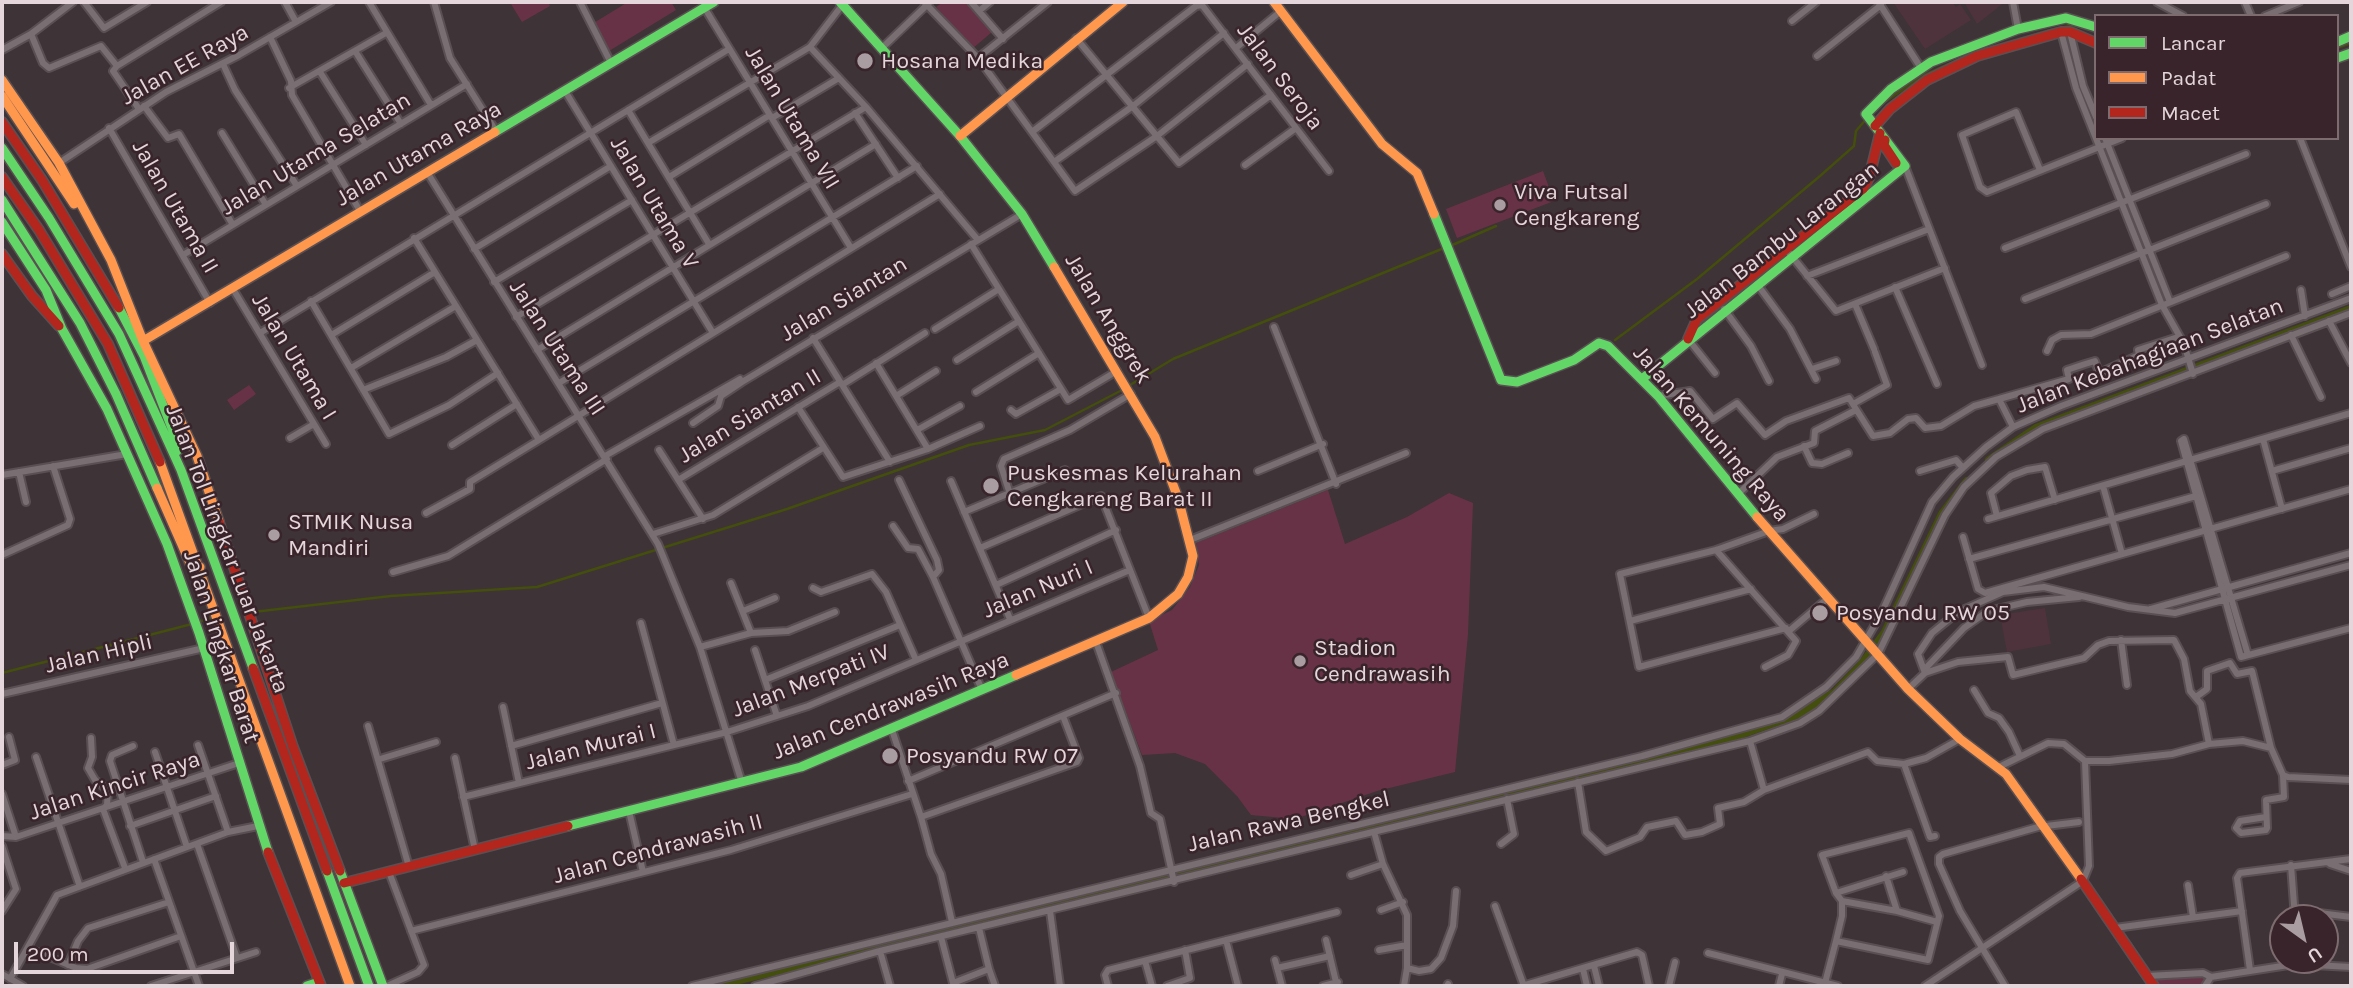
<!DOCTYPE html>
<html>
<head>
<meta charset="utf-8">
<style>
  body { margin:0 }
  #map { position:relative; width:2353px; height:988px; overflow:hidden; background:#3e3336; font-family:Karla,sans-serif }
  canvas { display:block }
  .frame { position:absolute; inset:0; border:4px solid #e4d6da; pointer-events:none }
  .legend { position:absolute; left:2094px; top:14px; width:245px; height:126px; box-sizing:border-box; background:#38242a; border:2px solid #7d6b70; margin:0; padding:9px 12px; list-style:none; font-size:21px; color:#e4d6da }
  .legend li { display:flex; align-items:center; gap:14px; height:35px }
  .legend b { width:35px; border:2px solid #7d6b70 }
  .north { position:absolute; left:2269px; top:904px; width:70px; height:70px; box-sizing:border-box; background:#38242a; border:2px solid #7d6b70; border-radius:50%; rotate:146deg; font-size:19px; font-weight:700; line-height:28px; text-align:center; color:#e4d6da }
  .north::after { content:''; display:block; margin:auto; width:24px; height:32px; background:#aa9da1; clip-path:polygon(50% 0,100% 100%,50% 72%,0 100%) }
  .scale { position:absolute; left:14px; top:942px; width:220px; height:32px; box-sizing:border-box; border:4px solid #e4d6da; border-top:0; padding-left:9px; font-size:21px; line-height:24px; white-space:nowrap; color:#e4d6da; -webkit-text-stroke:5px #38242a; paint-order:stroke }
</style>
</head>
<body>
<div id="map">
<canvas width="2353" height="988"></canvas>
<div class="frame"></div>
<ul class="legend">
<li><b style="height:9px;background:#63d668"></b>Lancar</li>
<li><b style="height:9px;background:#ff974d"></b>Padat</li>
<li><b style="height:9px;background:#b3261e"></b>Macet</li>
</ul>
<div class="north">U</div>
<div class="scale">200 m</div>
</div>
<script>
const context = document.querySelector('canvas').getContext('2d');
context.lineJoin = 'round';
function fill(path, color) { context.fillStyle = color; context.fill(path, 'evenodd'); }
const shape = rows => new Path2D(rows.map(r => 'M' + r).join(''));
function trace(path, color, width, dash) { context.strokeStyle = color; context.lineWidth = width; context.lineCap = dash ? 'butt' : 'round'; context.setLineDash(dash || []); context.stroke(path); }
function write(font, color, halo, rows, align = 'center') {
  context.font = font + ' Karla,sans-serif'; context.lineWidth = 5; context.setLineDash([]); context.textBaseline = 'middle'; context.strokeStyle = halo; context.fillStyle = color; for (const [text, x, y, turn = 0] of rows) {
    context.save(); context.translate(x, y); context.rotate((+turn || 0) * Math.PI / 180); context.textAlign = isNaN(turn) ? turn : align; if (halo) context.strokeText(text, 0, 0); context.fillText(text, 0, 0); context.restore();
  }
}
fill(shape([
  [1893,2,1952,2,1956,7,1960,4,1971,20,1925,49],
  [1964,2,2005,2,1977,24],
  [2045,608,2051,644,2007,652,2000,615]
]), '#4e333c');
fill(shape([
  [514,2,548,2,550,6,522,22,511,4],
  [628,2,671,2,676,10,609,51,592,24],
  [943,2,966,2,992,32,972,49,936,7],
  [1543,171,1554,201,1457,238,1446,209],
  [249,385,256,394,234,410,227,400],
  [1328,490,1345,544,1407,517,1449,493,1473,503,1468,634,1455,772,1377,791,1295,819,1251,815,1237,796,1205,764,1175,753,1142,755,1111,672,1158,650,1149,621,1172,610,1190,587,1199,565,1196,543],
  [2223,973,2201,986,2156,986,2149,977]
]), '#683246');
trace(shape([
  [2060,28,2069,26,2086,34],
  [2337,48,2351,43],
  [1977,52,2054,29],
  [1879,106,1924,75,1967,56],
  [1450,246,1496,226],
  [1615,340,1697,279,1820,176,1854,146,1856,131,1867,118],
  [1130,385,1173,359,1444,248],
  [253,612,391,596,537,587,787,509,969,445,1045,430,1124,389],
  [198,622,212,618],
  [2,673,192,624]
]), '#444e0d', 2.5);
trace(shape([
  [1989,460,2036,428,2351,309],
  [715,986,1722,741,1802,713,1835,692,1861,665,1885,632,1942,514,1967,481]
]), '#444e0d', 8);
const street = shape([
  [84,2,104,28,147,2],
  [285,2,296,22],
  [369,2,431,105],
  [434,2,450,58,496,131],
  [580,2,611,63],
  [924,2,978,58,1075,191,1157,136,1248,64],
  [971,2,1003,39],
  [2013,2,2018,29],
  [2157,2,2183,16],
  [2245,2,2251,16],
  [1879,3,1921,68],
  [704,7,851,248],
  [979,11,990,2],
  [2265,16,2299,2],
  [1792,21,1816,2],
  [2061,32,2076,88,2162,305,2184,344,2193,374],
  [2070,32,2083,86,2096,117],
  [31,34,43,63,49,68,101,46,117,66],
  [270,37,291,81,292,95,360,211],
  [1076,38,1179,163,1271,95],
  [810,47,866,107,978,240],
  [883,47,929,3],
  [1236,48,1281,11],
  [2,50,31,34,73,2],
  [355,51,401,124],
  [1817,56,1881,5],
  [978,58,1048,2],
  [223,64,235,90,297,186],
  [117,66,221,2],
  [117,66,113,71,139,109],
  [320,72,366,145],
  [289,88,386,33],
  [565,91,713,333],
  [144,106,168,138,179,134,233,225],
  [628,110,709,244],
  [855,113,898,178],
  [772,118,839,78],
  [109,128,210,303],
  [1032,132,1196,6,1202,5,1329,171],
  [222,133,266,205],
  [2105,138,2170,302],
  [2300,138,2351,267],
  [648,143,810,47,843,4],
  [1054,162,1133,106,1224,33],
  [59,163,166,92,239,55,331,2],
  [1245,165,1296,128],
  [1905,166,1982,365],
  [2040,170,2016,112,1962,135,1980,187,1987,192,2122,138],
  [427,172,658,544,700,647,742,783],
  [669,177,770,115],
  [414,238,539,440],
  [971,244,1068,400,1117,371],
  [2005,248,2246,154],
  [474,249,611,166],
  [1786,249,1836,311,1945,268],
  [183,255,467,84],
  [1807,276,1929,229],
  [494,282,632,200],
  [1757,284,1790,329,1816,379],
  [1895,287,1937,384],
  [233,289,326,444],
  [2301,290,2305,316],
  [2332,294,2351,286],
  [2025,299,2266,204],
  [311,301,389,434,449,405,498,373],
  [1855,304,1874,349],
  [1724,309,1751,346,1769,381],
  [516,317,866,107],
  [2329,321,2351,363],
  [1274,327,1336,484],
  [935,329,999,289],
  [260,333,729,49],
  [333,334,435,272],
  [2291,335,2321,397],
  [813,338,890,462],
  [1688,339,1715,373],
  [537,350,876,144],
  [2047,351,2052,340,2061,335,2091,334,2286,256],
  [957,360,1019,321],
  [876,363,928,449],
  [351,368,456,306],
  [1812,369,1836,361],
  [559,383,917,166],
  [842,385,925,333],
  [363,390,446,357,477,340],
  [976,392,1039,353],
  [896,396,936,371],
  [1658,396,1690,391,1713,419,1737,403,1765,435,1786,421,1849,398,1873,436,1890,433,1908,419,1916,418,1925,428,1941,426,1974,406,1999,399,2013,427],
  [1999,399,2069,379,2067,370,2085,364,2095,361,2099,373,2139,355,2138,350,2178,337],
  [1853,404,1887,385,1875,352],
  [798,407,843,477,928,449,980,426],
  [1011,410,1016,414,1061,389],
  [693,423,718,406,721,396,742,382,1022,214],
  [917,430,960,406],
  [290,438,314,424],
  [2263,439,2282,509],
  [452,445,517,404],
  [1804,446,1812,463,1822,464,1848,453],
  [659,450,703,519],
  [605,456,740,379],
  [1258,471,1323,444],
  [1920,471,1956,460,1963,468],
  [2272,471,2351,448],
  [19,472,26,502],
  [2,475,127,454],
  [678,480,840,382],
  [899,480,937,560,939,570,933,577,982,690],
  [951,481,1010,619],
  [2103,486,2122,554],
  [1010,494,1001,466,1004,459,1070,430,1131,394],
  [1738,494,1777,457,1814,443,1815,431,1856,410],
  [964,512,1065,470],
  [426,513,470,489,470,482,539,440,940,194],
  [1997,516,1991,493,2011,476,2027,470,2045,467,2055,500],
  [1988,519,2351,413],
  [893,526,908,548,918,549,933,577],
  [653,534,713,515,823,448],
  [1963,537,1978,589,1985,593,2351,489],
  [1190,540,1406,453],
  [980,548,1101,496,1149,618],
  [1716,550,1796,641,1788,655,1765,667],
  [2,555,68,525,70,519,53,466],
  [1969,559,2196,496],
  [393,572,448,556,607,459],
  [731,583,751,633],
  [996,585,1116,530],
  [813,588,821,592,872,574,886,592,916,660],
  [2151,609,2351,553],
  [743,611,775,598],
  [1630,621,1751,589],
  [641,623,674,745],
  [1786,628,1639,667,1620,574,1716,550,1769,531,1783,529,1814,514],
  [1789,631,1828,598],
  [2121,640,2127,685],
  [1096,642,1140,766,1151,813,1160,819,1174,882],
  [700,647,751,633,788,631,835,612],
  [755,650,777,716],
  [2248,655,2184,439,2181,441,2241,657,2351,628],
  [1924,670,1964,628,1988,611,2027,602,2079,597],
  [1925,673,1918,654,1932,633,1958,612,2003,592,2044,587,2128,607,2175,613,2351,565],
  [765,680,900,625],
  [1908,689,1925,673,1958,662,2008,657,2013,675,2084,658,2098,645,2109,641,2174,640,2184,659,2190,691,2201,704,2209,744],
  [1974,690,1988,713,1999,718,2009,732,2020,756],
  [2,694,204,648],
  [2196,697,2207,689,2207,671,2230,663,2237,674,2252,671,2271,748],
  [503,707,519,783],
  [368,726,409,867],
  [892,730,921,817,1077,762,1079,758,1063,716],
  [91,738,92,757,88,768,95,780,108,790,107,805,103,809,125,868],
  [1750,741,1764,790,1868,752,1877,761,1904,764,1926,758,1960,739],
  [198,745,228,832],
  [133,746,112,755,110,761,143,862],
  [511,746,662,703],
  [155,752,187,847],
  [36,757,79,884],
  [455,758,475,850],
  [380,759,436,742],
  [1904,764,1930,837,1935,836],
  [2,765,15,760,9,737],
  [1999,767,2048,743,2064,744,2085,761,2109,761,2172,754,2209,744,2243,741,2271,748,2283,775,2288,777,2351,780],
  [908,781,1116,693],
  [1578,782,1586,832,1606,851,1640,837,1647,827,1676,821,1685,835,1702,832,1720,824,1718,808,1744,802,1764,790],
  [2,794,16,837],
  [463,797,727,732,808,706,1130,570],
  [629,811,643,872],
  [921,817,931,854,941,874,952,922],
  [2266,817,2240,821,2236,828,2241,833,2266,830,2267,828,2266,800,2284,797,2283,775],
  [130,826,216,796],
  [1374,832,1383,864,1407,915,1407,968,1404,986],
  [2,836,16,837,239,763],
  [197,844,237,958],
  [1501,844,1514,834,1507,799],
  [2,846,16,889,2,911],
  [154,859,199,986],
  [2330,864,2351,871],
  [2291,865,2295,918],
  [1351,875,1383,864],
  [1886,876,1897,911],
  [2188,885,2193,917],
  [1836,893,1903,872],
  [1842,901,1897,911,1937,922],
  [1495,906,1524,986],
  [1381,910,1403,902],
  [2295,910,2351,917],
  [1050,911,1060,986],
  [979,928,989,969],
  [2115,928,2242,911],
  [411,931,731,850,912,794],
  [941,937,953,983,989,969,995,986],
  [1226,940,1238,986],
  [1326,940,1336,982],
  [28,948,76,968,87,969,181,936],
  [1379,950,1407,945],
  [880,951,890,986],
  [1708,953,1838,986],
  [1275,960,1282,986],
  [1145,961,1152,986],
  [68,965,78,941,88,928,169,902],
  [1594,966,1599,986],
  [1277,968,1330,956],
  [1407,968,1419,971,1431,969,1441,958,1453,926,1456,891],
  [1583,969,1587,986],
  [2250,970,2237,878,2240,873,2351,859],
  [2,974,23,986],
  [2147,976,2203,973,2211,977,2295,964,2351,967],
  [10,979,57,895,228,832,258,826],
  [1825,983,1836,941,1842,916,1842,901,1836,893,1822,855,1909,833,1939,916,1928,960,1836,941],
  [151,986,256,952],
  [387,986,418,972,424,965,389,872],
  [692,986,1642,756,1782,717,1826,687,1856,657,1881,614,1932,502,1953,477,1986,447,2013,427,2061,406,2351,298],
  [755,986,880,951,1750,741,1800,723,1819,711,1878,654,1945,515,1964,487,1996,457,2043,429,2351,313],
  [1108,986,1105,975,1108,970,1337,912],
  [1167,986,1190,978,1185,950],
  [1323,986,1338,982],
  [1447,986,1448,984],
  [1522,986,1637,952,1642,955,1649,986],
  [1669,986,1675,962],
  [1779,986,1782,974],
  [1925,986,2083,881,2089,866,2085,761],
  [2005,986,1960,911,1939,864,1939,857,1943,854,2038,827,2079,822],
  [2205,986,2211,977]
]);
const fast = shape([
  [840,2,960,136,1022,214,1054,267],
  [2337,42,2351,36],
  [2337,58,2351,53],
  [495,132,714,2],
  [2,148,49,218,119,334,181,470,253,668],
  [2,200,80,323,116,394,157,488],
  [1434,214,1501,380,1517,382,1574,360,1599,343,1608,346,1658,396,1757,517],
  [2,222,46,290,62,329,107,409,167,544,199,633,268,852],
  [119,308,144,356,173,431,177,451],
  [1642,379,1905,166,1866,114,1891,89,1931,62,2018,29,2066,18,2096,27],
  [568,826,801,767,1016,675],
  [327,871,369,986],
  [340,871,383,986],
  [307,986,319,982]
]);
const slow = shape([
  [1274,2,1382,144,1417,173,1434,214],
  [2,80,59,163,111,260,143,341,197,456,219,522],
  [2,96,74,204],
  [960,136,1123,2],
  [143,341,495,132],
  [160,462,350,986],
  [157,488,190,563,200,567],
  [1757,517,1908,689,1960,739,2006,774,2081,879],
  [1016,675,1149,618,1178,594,1188,577,1193,556,1178,498,1155,437,1054,267]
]);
const jam = shape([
  [2,122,42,180,119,308],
  [1875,126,1890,109,1927,80,1977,56,2061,32,2070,32,2096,43],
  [1885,140,1884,145,1896,163],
  [2,177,39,230,108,344,160,462],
  [2,254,32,296,59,326],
  [1688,339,1697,319,1863,189,1869,178,1880,133],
  [219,522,293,747,340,871],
  [253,668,327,871],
  [268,852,321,986],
  [2081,879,2154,986],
  [344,883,568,826]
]);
trace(street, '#5a5053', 10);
trace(fast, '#5a5053', 12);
trace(slow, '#5a5053', 12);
trace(jam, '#5a5053', 12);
trace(street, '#796f72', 6);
trace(fast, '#63d668', 9);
trace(slow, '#ff974d', 9);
trace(jam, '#b3261e', 9);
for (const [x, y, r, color] of [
  [865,61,9,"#aa9da1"],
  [1500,205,7,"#aa9da1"],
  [991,486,9,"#aa9da1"],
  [274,535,7,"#aa9da1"],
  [1820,613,9,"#aa9da1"],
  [1300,661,7,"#aa9da1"],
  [890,756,9,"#aa9da1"]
]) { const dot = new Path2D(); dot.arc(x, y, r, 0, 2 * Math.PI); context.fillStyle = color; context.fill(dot); trace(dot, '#38242a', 2.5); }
write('23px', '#e4d6da', '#38242a', [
  ["Hosana Medika",881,61],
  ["Viva Futsal",1514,192],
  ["Cengkareng",1514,218],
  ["Puskesmas Kelurahan",1007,473],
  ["Cengkareng Barat II",1007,499],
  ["STMIK Nusa",288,522],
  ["Mandiri",288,548],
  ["Posyandu RW 05",1836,613],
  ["Stadion",1314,648],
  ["Cendrawasih",1314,674],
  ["Posyandu RW 07",906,756]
], 'left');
write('23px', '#e4d6da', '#38242a', [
  ["Jalan EE Raya",185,65,-29],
  ["Jalan Seroja",1280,77,53],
  ["Jalan Utama VII",792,118,59],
  ["Jalan Utama Selatan",316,154,-31],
  ["Jalan Utama Raya",419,154,-30],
  ["Jalan Utama V",654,203,59],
  ["Jalan Utama II",175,207,60],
  ["Jalan Bambu Larangan",1782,240,-38],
  ["Jalan Siantan",844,299,-31],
  ["Jalan Anggrek",1108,319,59],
  ["Jalan Utama III",557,348,57],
  ["Jalan Kebahagiaan Selatan",2150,356,-21],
  ["Jalan Utama I",294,357,59],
  ["Jalan Siantan II",750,416,-31],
  ["Jalan Kemuning Raya",1711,434,49],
  ["Jalan Tol Lingkar Luar Jakarta",227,549,69],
  ["Jalan Nuri I",1038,589,-23],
  ["Jalan Lingkar Barat",221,647,72],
  ["Jalan Hipli",99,654,-13],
  ["Jalan Merpati IV",811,681,-21],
  ["Jalan Cendrawasih Raya",891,706,-22],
  ["Jalan Murai I",591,747,-14],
  ["Jalan Kincir Raya",115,786,-18],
  ["Jalan Rawa Bengkel",1289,822,-13],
  ["Jalan Cendrawasih II",658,849,-15]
]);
</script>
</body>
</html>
